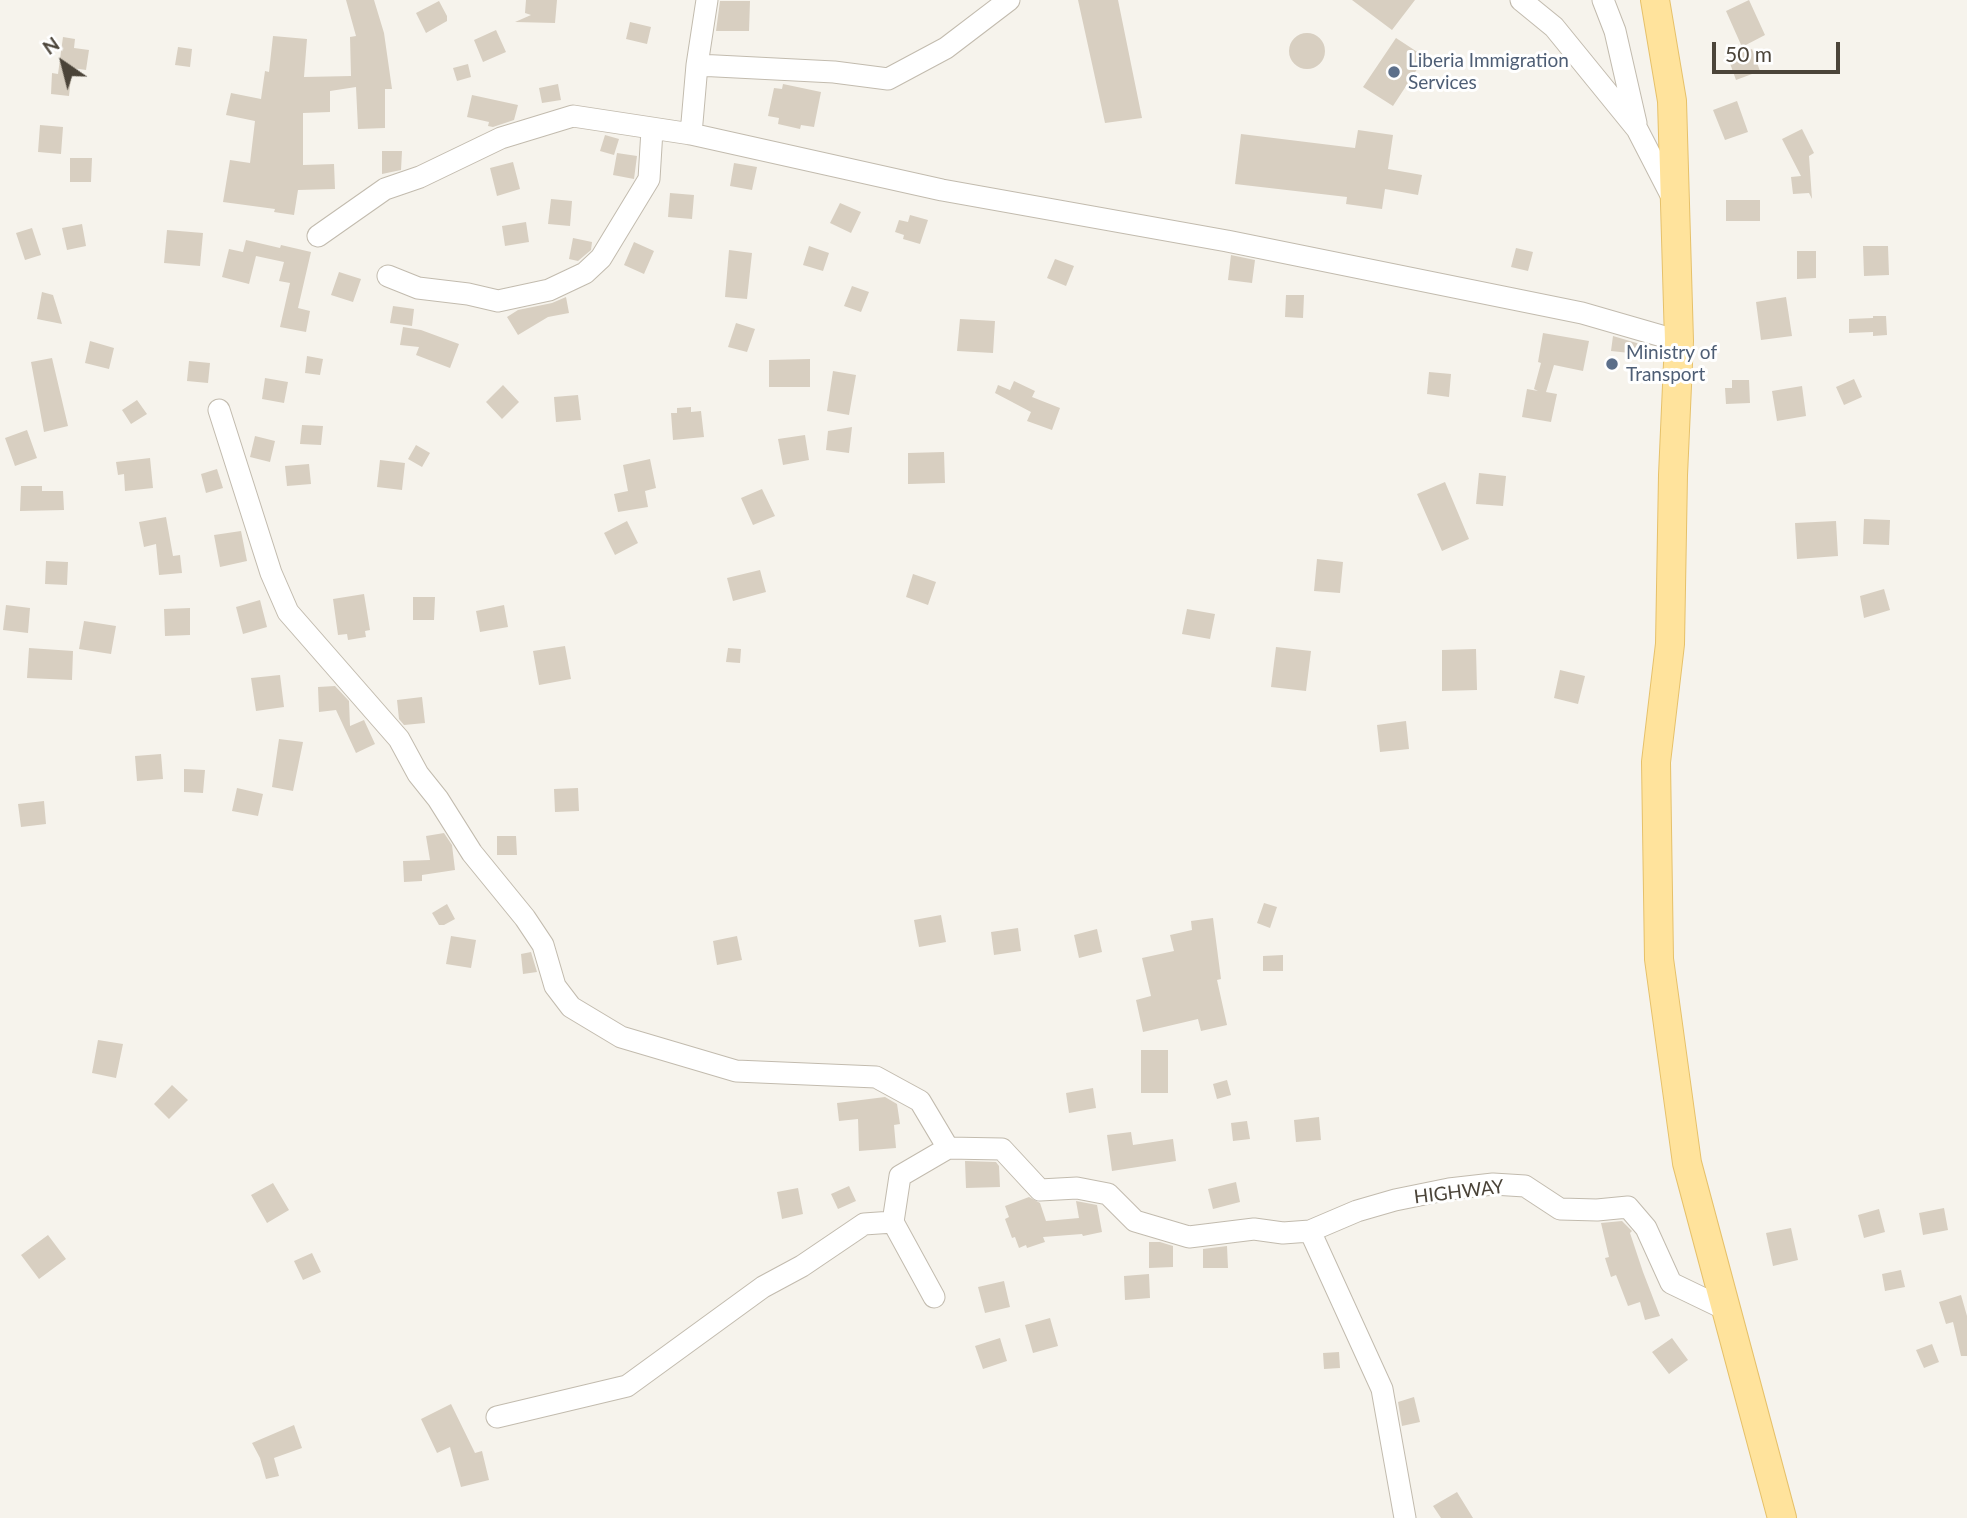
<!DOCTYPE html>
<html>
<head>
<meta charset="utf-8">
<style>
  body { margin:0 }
  #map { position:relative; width:1967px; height:1518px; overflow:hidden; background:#f6f3ec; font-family:Lato,sans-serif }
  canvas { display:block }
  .north { position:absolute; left:28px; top:28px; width:70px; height:70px; -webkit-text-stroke:5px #fff; paint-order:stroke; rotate:325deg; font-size:19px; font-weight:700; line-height:28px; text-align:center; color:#4b4439 }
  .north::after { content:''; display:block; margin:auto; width:24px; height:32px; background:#4b4439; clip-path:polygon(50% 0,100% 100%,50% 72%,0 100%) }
  .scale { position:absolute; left:1712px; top:42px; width:128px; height:32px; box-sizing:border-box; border:4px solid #4b4439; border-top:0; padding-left:9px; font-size:21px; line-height:24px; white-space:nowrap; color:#4b4439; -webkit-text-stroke:5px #fff; paint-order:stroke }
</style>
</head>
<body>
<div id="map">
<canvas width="1967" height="1518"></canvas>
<div class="north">N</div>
<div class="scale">50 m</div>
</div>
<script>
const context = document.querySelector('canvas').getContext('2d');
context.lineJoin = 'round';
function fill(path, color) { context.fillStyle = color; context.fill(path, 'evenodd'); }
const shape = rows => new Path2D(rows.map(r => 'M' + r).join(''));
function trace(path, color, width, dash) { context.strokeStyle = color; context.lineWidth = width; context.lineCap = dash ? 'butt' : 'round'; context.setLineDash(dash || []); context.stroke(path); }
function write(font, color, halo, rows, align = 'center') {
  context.font = font + ' Lato,sans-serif'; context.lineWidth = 6; context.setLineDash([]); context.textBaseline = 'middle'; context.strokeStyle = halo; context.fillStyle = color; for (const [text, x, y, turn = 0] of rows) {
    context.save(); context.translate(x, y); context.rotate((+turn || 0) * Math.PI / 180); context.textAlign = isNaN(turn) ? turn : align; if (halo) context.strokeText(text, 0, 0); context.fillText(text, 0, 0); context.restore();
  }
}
fill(shape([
  [346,0,374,0,384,33,392,89,385,89,385,128,358,129,356,87,330,91,330,112,303,113,303,165,334,164,335,189,298,190,294,215,274,212,275,209,223,202,230,160,250,163,255,121,226,115,231,93,261,99,265,71,269,72,273,36,307,39,304,77,351,76,350,37,356,36],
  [526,0,557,0,555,23,515,22,531,15,525,13],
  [1078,0,1118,0,1142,118,1105,123],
  [1352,0,1415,0,1392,30],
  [1749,0,1765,35,1742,47,1726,11],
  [439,1,447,16,447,21,426,33,416,13],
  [720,1,750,1,749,31,716,31],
  [630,22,651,27,647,44,626,39],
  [496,30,506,52,483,62,474,40],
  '1289 51a18 18 0 1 1 36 0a18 18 0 1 1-36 0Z',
  [63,37,75,39,74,48,89,50,86,70,72,68,69,96,51,94,52,73,58,74],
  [1396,38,1425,57,1393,106,1363,87],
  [178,47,192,49,190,67,175,65],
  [1752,49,1760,71,1736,80,1728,58],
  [468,64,471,77,457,81,453,68],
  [558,84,561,100,542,103,539,88],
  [783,84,821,92,814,127,801,125,800,129,778,124,779,118,768,116,774,88,782,89],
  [472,95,518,105,514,120,493,127,488,126,489,122,467,117],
  [1737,101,1748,132,1725,140,1713,110],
  [40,125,63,127,61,154,38,152],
  [1802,129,1814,153,1809,156,1812,199,1809,193,1793,194,1791,177,1801,176,1782,139],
  [1358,130,1393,135,1388,169,1422,175,1418,195,1385,189,1382,209,1346,204,1347,197,1235,184,1241,134,1355,148],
  [605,135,619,139,614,155,600,151],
  [382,151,402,151,401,170,382,174],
  [617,153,637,156,634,179,613,175],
  [70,158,92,158,91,182,70,182],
  [513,162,520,189,497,196,490,168],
  [734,163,757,167,752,190,730,186],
  [670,193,694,195,692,219,668,217],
  [551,199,572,201,570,226,548,224],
  [1726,200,1760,200,1760,221,1726,221],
  [840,203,861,212,851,233,830,223],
  [910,215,928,220,920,244,903,239,904,235,895,232,899,220,908,222],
  [526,222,529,242,505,246,502,226],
  [82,224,86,246,67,250,62,228],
  [32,228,41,255,25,260,16,233],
  [167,230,203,233,200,266,164,263],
  [573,238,592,242,591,250,578,261,569,259],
  [246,240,280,248,281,245,311,252,298,308,310,311,306,332,280,327,290,283,279,281,284,262,256,256,249,284,222,277,229,249,243,252],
  [634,242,654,251,644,274,624,265],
  [809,246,829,253,823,271,803,265],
  [1863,246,1888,246,1889,275,1864,276],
  [1516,248,1533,252,1528,271,1511,267],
  [729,250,752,253,747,299,725,297],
  [1797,251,1816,251,1816,278,1797,279],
  [1231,255,1255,260,1252,283,1228,280],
  [1055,259,1074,266,1066,286,1047,278],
  [339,272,361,279,353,302,331,295],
  [852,286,869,292,861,312,844,306],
  [42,292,53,295,62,324,37,319],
  [1286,295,1304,295,1303,318,1285,317],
  [566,297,569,313,548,317,518,335,507,317,518,310,552,303],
  [1786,297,1792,336,1761,340,1756,302],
  [393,306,414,309,412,326,390,323],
  [1873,316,1886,316,1887,335,1873,336,1873,332,1849,333,1849,319,1873,318],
  [960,319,995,321,993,353,957,351],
  [736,323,755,329,747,352,728,347],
  [403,327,421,330,459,344,450,368,416,355,419,347,400,345],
  [1543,333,1589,341,1583,371,1554,365,1546,392,1557,394,1551,422,1522,417,1527,389,1538,391,1534,389,1541,363,1538,362],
  [1613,336,1640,344,1639,354,1611,351],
  [90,341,114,348,109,369,85,363],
  [307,356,323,359,320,375,305,373],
  [52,358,68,426,44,432,31,362],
  [810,359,810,387,769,387,769,360],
  [189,361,210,363,208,383,187,381],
  [833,371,856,375,849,415,827,411],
  [1429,372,1451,374,1449,397,1427,394],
  [265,378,288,382,284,403,262,399],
  [1854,379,1862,397,1844,405,1836,387],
  [1732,380,1749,380,1750,403,1726,404,1725,388,1732,388],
  [1014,381,1035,391,1032,397,1060,408,1052,430,1027,421,1031,412,995,393,998,385,1010,390],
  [503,385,519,402,502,419,486,402],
  [1802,386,1806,416,1777,421,1772,391],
  [578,395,581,420,556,422,554,397],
  [137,400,147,414,131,424,122,410],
  [691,407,691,412,701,411,704,437,673,440,671,413,677,413,677,408],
  [302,425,323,426,321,445,300,444],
  [852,427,849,453,826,450,828,431],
  [27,430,37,458,15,466,5,438],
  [805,435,809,460,783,465,778,439],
  [255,436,275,441,270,462,250,457],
  [416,445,430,453,422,467,408,459],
  [944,452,945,483,908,484,908,453],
  [150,458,153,488,125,491,124,474,118,475,116,462],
  [650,459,656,488,645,491,648,507,618,512,614,494,628,491,623,465],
  [380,460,405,463,402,490,377,487],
  [309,464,311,484,287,486,285,466],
  [217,469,223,488,206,493,201,474],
  [1479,473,1506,476,1503,506,1476,504],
  [1445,482,1469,539,1442,551,1417,494],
  [21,486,42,486,42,491,63,491,64,510,20,511],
  [762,489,775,516,753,525,741,498],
  [166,517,173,556,180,555,182,573,159,575,156,544,144,547,139,522],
  [1864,519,1890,520,1889,545,1863,544],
  [627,521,638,543,615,555,604,533],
  [1836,521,1838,556,1797,559,1795,523],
  [241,531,247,561,220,567,214,535],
  [1317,559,1343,562,1340,593,1314,591],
  [46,561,68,562,67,585,45,584],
  [760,570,766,592,733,601,727,578],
  [913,574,936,582,928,605,906,597],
  [1884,589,1890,610,1864,618,1860,596],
  [364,594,370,630,365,631,366,637,348,640,347,634,338,635,333,599],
  [413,597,435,597,434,620,413,620],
  [260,600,267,627,243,634,236,607],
  [6,605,30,608,28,633,3,630],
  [504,605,508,627,480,632,476,611],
  [190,608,190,635,165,636,164,609],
  [1187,609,1215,614,1210,639,1182,634],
  [84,621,116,626,111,654,79,649],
  [565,646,571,679,539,685,533,651],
  [1276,647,1311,651,1306,691,1271,687],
  [29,648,73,651,72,680,27,678],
  [728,648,741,649,740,663,726,662],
  [1476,649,1477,690,1442,691,1442,650],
  [1560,670,1585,676,1578,704,1554,698],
  [280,675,284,707,256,711,251,678],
  [335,686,349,701,350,726,364,720,375,744,356,753,336,710,319,712,318,687],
  [422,697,425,723,404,725,399,719,397,700],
  [1406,721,1409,749,1380,752,1377,725],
  [279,739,303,742,293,791,272,787],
  [161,754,163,779,137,781,135,756],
  [184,769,205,770,203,793,184,792],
  [237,788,263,794,258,816,232,811],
  [578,788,579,811,555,812,554,789],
  [44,801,46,824,21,827,18,804],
  [444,833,452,845,455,870,422,875,422,881,404,882,403,861,430,860,426,836],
  [497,836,516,836,517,855,497,855],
  [1264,903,1277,907,1270,928,1257,923],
  [447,904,455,919,444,925,439,925,432,913],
  [941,915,946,942,919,947,914,920],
  [1213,918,1221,979,1217,980,1227,1025,1201,1031,1198,1019,1143,1032,1136,1000,1151,996,1142,958,1174,951,1170,935,1192,930,1191,921],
  [1018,928,1021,951,994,955,991,932],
  [1097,929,1102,952,1079,958,1074,935],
  [451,936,476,940,471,968,446,964],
  [737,936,742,960,717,965,713,941],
  [531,952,537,972,523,974,521,954],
  [1283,955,1283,971,1263,971,1263,956],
  [98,1040,123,1044,116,1078,92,1073],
  [1141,1050,1168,1050,1168,1093,1141,1093],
  [1227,1080,1231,1095,1217,1099,1213,1084],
  [172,1085,188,1100,169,1119,154,1104],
  [1093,1088,1096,1108,1069,1113,1066,1093],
  [885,1097,897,1104,900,1124,894,1125,896,1148,859,1151,858,1119,839,1121,837,1103],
  [1319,1117,1321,1140,1296,1142,1294,1120],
  [1247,1121,1250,1139,1233,1141,1231,1123],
  [1131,1132,1133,1145,1173,1139,1176,1161,1112,1171,1107,1135],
  [965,1161,996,1162,999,1166,1000,1187,966,1188],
  [1236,1182,1240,1202,1213,1209,1208,1189],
  [273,1183,289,1210,267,1223,251,1195],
  [849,1186,856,1201,838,1209,831,1194],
  [798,1188,803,1214,782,1219,777,1192],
  [1029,1197,1040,1203,1046,1221,1079,1218,1076,1201,1097,1205,1102,1232,1083,1236,1082,1234,1043,1237,1045,1242,1027,1248,1026,1245,1019,1248,1015,1237,1012,1238,1005,1219,1009,1217,1005,1206],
  [1944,1208,1948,1230,1923,1235,1919,1213],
  [1879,1209,1885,1232,1864,1238,1858,1215],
  [1622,1221,1632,1231,1630,1233,1643,1272,1660,1316,1645,1320,1640,1302,1628,1306,1616,1275,1611,1277,1605,1258,1609,1257,1601,1223],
  [1791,1228,1798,1260,1773,1266,1766,1233],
  [48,1235,66,1259,39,1279,21,1255],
  [1149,1242,1160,1242,1173,1246,1173,1267,1149,1268],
  [1227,1246,1228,1268,1203,1268,1203,1249],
  [312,1253,321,1272,303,1280,294,1261],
  [1901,1270,1905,1287,1885,1291,1882,1274],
  [1149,1274,1150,1298,1125,1300,1124,1276],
  [1004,1281,1010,1307,985,1313,978,1287],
  [1961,1295,1967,1316,1967,1356,1961,1356,1953,1322,1946,1324,1939,1302],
  [1050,1318,1058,1346,1033,1353,1025,1325],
  [1000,1338,1007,1361,983,1369,975,1346],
  [1672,1338,1688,1360,1669,1374,1652,1352],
  [1932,1344,1939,1362,1924,1368,1916,1350],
  [1339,1352,1340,1368,1324,1369,1323,1353],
  [1414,1397,1420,1422,1402,1426,1398,1402],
  [451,1404,475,1453,482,1451,489,1480,461,1487,450,1447,437,1453,421,1419],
  [294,1425,302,1448,274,1458,279,1476,266,1479,260,1458,252,1443],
  [1457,1492,1473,1518,1441,1518,1433,1506]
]), '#d8cfc1');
const minor = shape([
  [1521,0,1554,27,1637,129,1672,197],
  [1603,0,1615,31,1636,123],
  [697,65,834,72,888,79,946,48,1009,0],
  [691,134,697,65,707,0],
  [318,236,385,189,420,177,501,138,573,116,691,134,942,190,1227,241,1582,313,1679,341],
  [388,276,418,288,468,294,498,301,549,290,585,273,601,258,649,179,652,130],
  [219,410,271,573,288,612,399,739,418,774,438,799,472,853,525,918,543,945,555,986,571,1007,621,1037,736,1071,876,1077,920,1101,948,1148,1002,1149,1040,1190,1077,1188,1108,1194,1135,1221,1189,1237,1254,1229,1283,1233,1310,1231,1357,1211,1395,1200,1449,1189,1493,1184,1525,1186,1560,1209,1597,1210,1628,1207,1646,1228,1671,1283,1725,1309],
  [1310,1231,1382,1389,1405,1518],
  [934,1297,893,1222,900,1176,948,1148],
  [497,1417,627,1386,763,1287,802,1266,864,1224,893,1222]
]);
const major = shape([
  [1655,0,1672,101,1679,341,1673,475,1670,644,1656,762,1659,959,1687,1163,1782,1518]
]);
trace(minor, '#c2bbae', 23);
trace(major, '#e6c16a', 30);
trace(minor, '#fff', 21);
trace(major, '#ffe39c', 28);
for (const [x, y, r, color] of [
  [1394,72,7,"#5c6f8a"],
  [1612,364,7,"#5c6f8a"]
]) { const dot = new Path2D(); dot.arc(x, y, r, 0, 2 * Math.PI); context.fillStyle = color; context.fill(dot); trace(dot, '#fff', 2.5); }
write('19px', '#4e5e75', '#fff', [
  ["Liberia Immigration",1408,61],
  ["Services",1408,83],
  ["Ministry of",1626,353],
  ["Transport",1626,375]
], 'left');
write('19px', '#4b4439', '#fff', [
  ["HIGHWAY",1459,1192,-7]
]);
</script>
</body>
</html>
